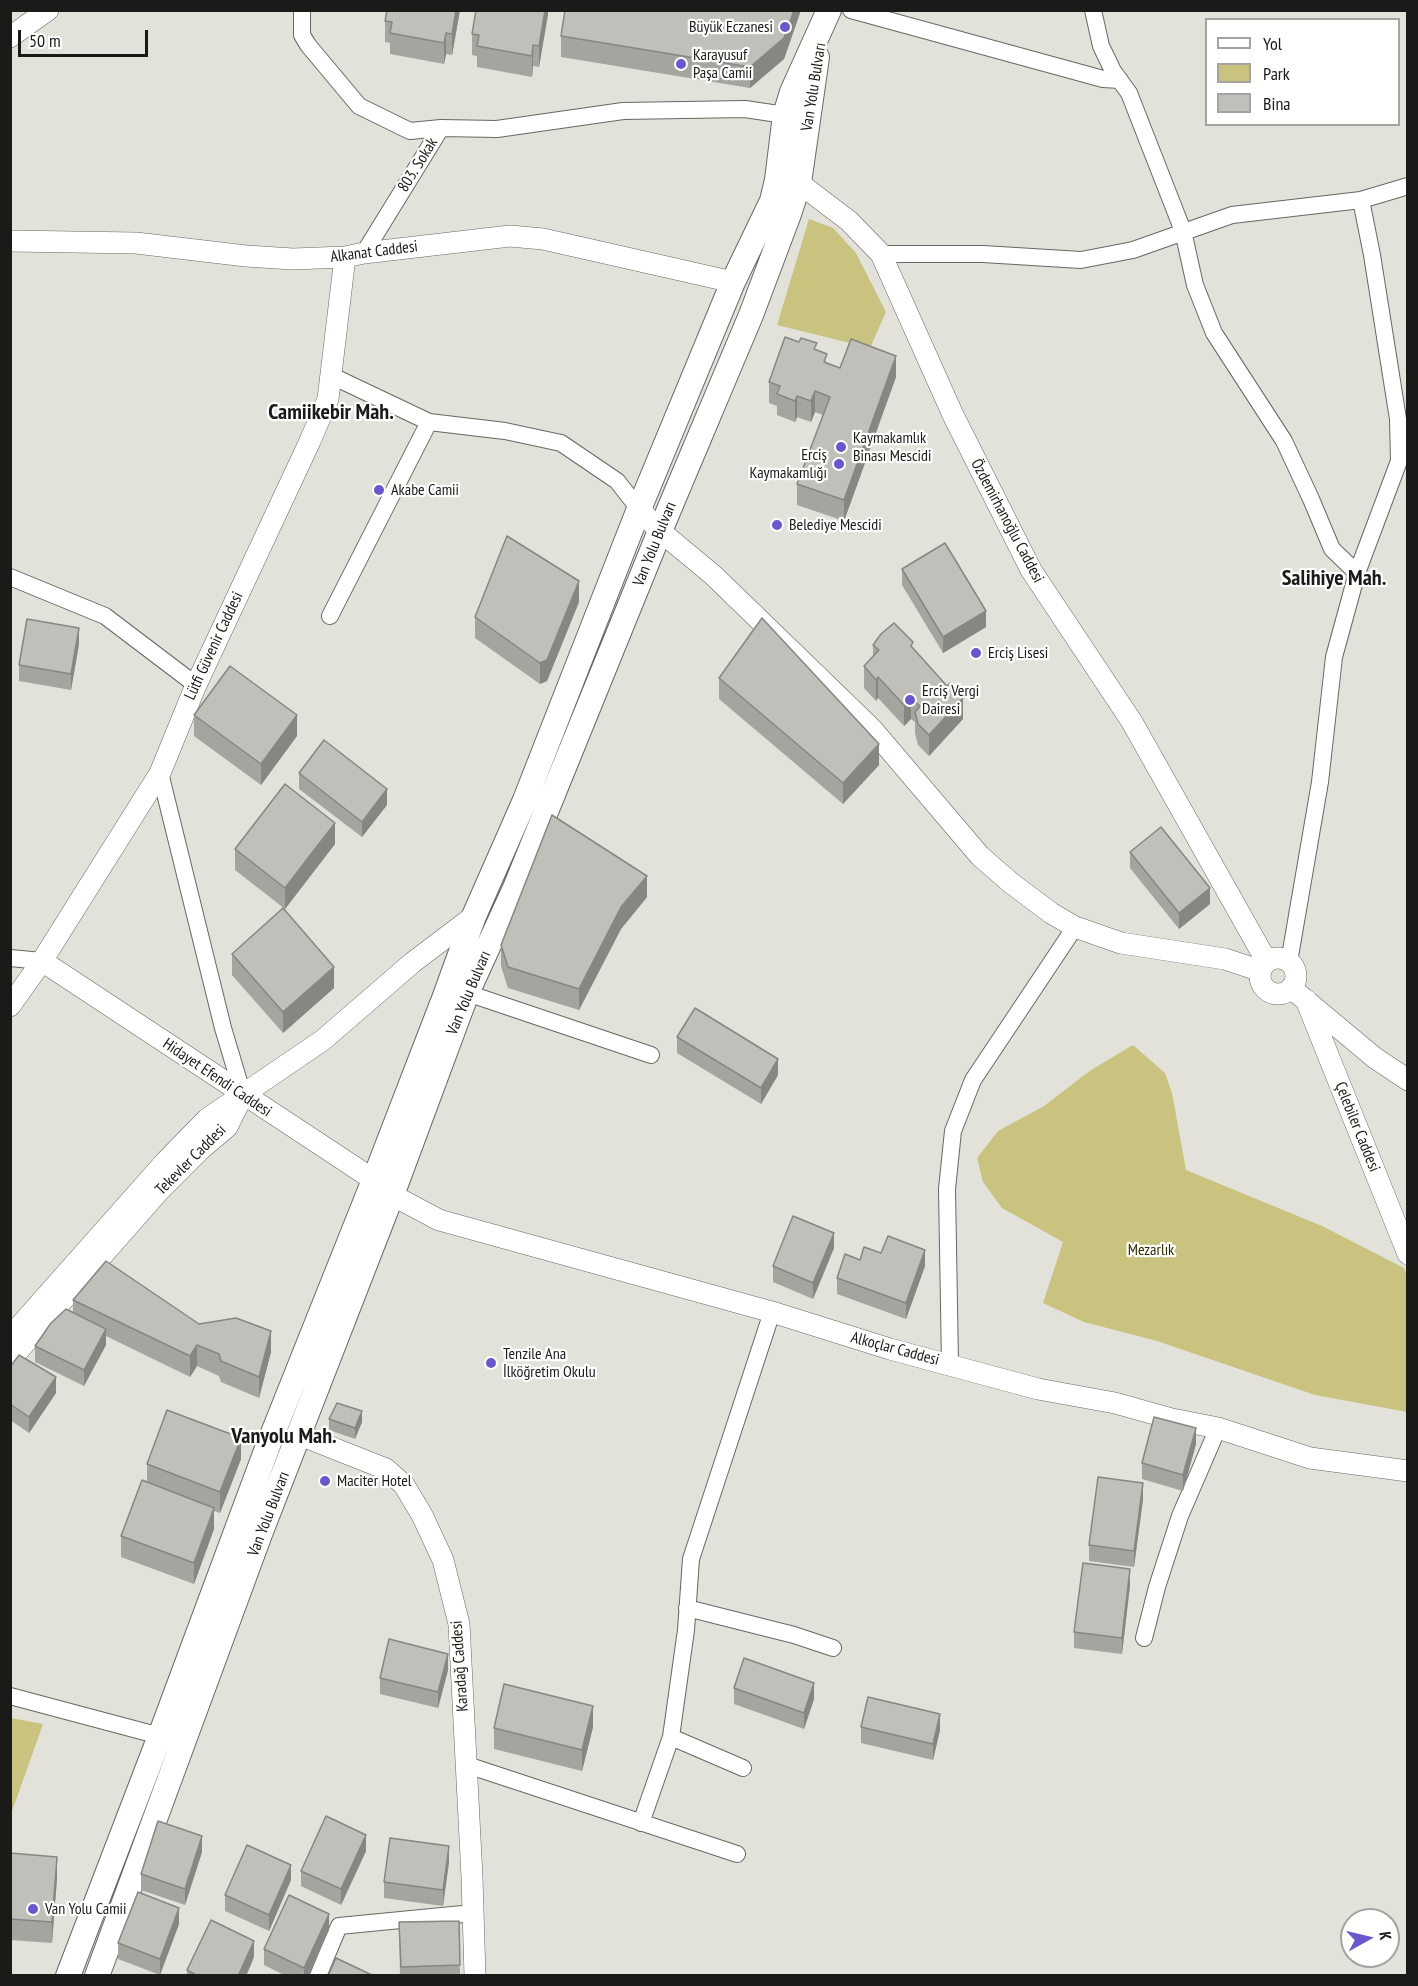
<!DOCTYPE html>
<html>
<head>
<meta charset="utf-8">
<style>
  body { margin:0 }
  #map { position:relative; width:1418px; height:1986px; overflow:hidden; background:#e2e2db; font-family:"PT Sans Narrow",sans-serif }
  canvas { display:block }
  .frame { position:absolute; inset:0; border:12px solid #1a1a18; pointer-events:none }
  .legend { position:absolute; left:1205px; top:18px; width:195px; height:108px; box-sizing:border-box; background:#fffffe; border:2px solid #a3a3a2; margin:0; padding:8px 10px; list-style:none; font-size:18px; color:#1a1a18 }
  .legend li { display:flex; align-items:center; gap:12px; height:30px }
  .legend b { width:30px; border:2px solid #a3a3a2 }
  .north { position:absolute; left:1340px; top:1908px; width:60px; height:60px; box-sizing:border-box; background:#fffffe; border:2px solid #a3a3a2; border-radius:50%; rotate:82deg; font-size:16px; font-weight:700; line-height:24px; text-align:center; color:#1a1a18 }
  .north::after { content:''; display:block; margin:auto; width:21px; height:27px; background:#6758d2; clip-path:polygon(50% 0,100% 100%,50% 72%,0 100%) }
  .scale { position:absolute; left:18px; top:30px; width:130px; height:27px; box-sizing:border-box; border:3px solid #1a1a18; border-top:0; padding-left:8px; font-size:18px; line-height:21px; white-space:nowrap; color:#1a1a18; -webkit-text-stroke:4px #fffffe; paint-order:stroke }
</style>
</head>
<body>
<div id="map">
<canvas width="1418" height="1986"></canvas>
<div class="frame"></div>
<ul class="legend">
<li><b style="height:8px;background:#fff"></b>Yol</li>
<li><b style="height:16px;background:#c9c37f"></b>Park</li>
<li><b style="height:16px;background:#c0bfb9"></b>Bina</li>
</ul>
<div class="north">K</div>
<div class="scale">50 m</div>
</div>
<script>
const context = document.querySelector('canvas').getContext('2d');
context.lineJoin = 'round';
function fill(path, color) { context.fillStyle = color; context.fill(path, 'evenodd'); }
const shape = rows => new Path2D(rows.map(r => 'M' + r).join(''));
function trace(path, color, width, dash) { context.strokeStyle = color; context.lineWidth = width; context.lineCap = dash ? 'butt' : 'round'; context.setLineDash(dash || []); context.stroke(path); }
function write(font, color, halo, rows, align = 'center') {
  context.font = font + ' "PT Sans Narrow",sans-serif'; context.lineWidth = 4.5; context.setLineDash([]); context.textBaseline = 'middle'; context.strokeStyle = halo; context.fillStyle = color; for (const [text, x, y, turn = 0] of rows) {
    context.save(); context.translate(x, y); context.rotate((+turn || 0) * Math.PI / 180); context.textAlign = isNaN(turn) ? turn : align; if (halo) context.strokeText(text, 0, 0); context.fillText(text, 0, 0); context.restore();
  }
}
fill(shape([
  [809,219,833,228,856,253,886,312,870,348,777,325],
  [1133,1045,1165,1073,1172,1093,1186,1170,1322,1226,1404,1268,1408,1280,1407,1412,1315,1395,1157,1341,1084,1322,1043,1303,1063,1242,1002,1208,983,1182,977,1158,998,1131,1044,1106,1091,1070],
  [11,1718,43,1724,11,1814,10,1718]
]), '#c9c37f');
const minor = shape([
  [302,10,302,35,308,45,359,106,410,131,441,128,364,253],
  [851,10,1103,79,1120,80],
  [1093,10,1101,46,1113,71,1129,93,1183,231,1195,285,1214,333,1284,441,1311,499,1332,549,1357,573],
  [441,128,497,129,623,111,745,109,785,115],
  [881,254,983,254,1081,260,1133,250,1232,215,1361,200,1408,186],
  [332,376,429,422,505,431,561,443,617,481,639,509],
  [10,577,105,616,196,685],
  [330,616,429,422],
  [160,773,223,1028,243,1095],
  [10,958,42,961],
  [1289,962,1320,782,1334,657,1357,573,1399,461,1398,419,1372,255,1361,200],
  [467,993,651,1055],
  [950,1364,947,1189,953,1131,973,1080,1075,927],
  [687,1608,794,1635,833,1648],
  [1144,1638,1157,1587,1180,1516,1218,1428],
  [10,1696,160,1736],
  [671,1737,743,1768],
  [467,1765,737,1854],
  [641,1823,671,1737,686,1630,691,1559,772,1312],
  [318,1976,339,1926,473,1913]
]);
const tertiary = shape([
  [10,37,48,10],
  [799,183,849,221,881,254,953,415,1031,570,1132,722,1267,962],
  [10,241,136,243,246,256,293,259,345,257,364,253,510,236,543,239,733,282],
  [639,509,660,531,713,575,872,729,980,856,1011,883,1051,913,1075,927,1121,943,1225,959,1261,971],
  '1260 976a18 18 0 1 1 36 0a18 18 0 1 1-36 0Z',
  [42,961,374,1180,392,1195,439,1220,772,1312,890,1349,1038,1389,1115,1403,1172,1419,1218,1428,1310,1458,1408,1471],
  [1291,988,1375,1058,1408,1080],
  [1306,1000,1408,1254],
  [10,1006,42,961,160,773,196,685,310,441,328,399,345,257],
  [10,1337,166,1161,207,1119,323,1040,412,963,474,916],
  [10,1360,159,1191,201,1149,227,1127,241,1099],
  [300,1435,386,1469,404,1485,422,1515,443,1560,459,1624,472,1877,475,1976]
]);
const secondary = shape([
  [68,1976,160,1736,269,1443,374,1180,445,996,474,916,525,800,639,509,733,282,772,201,777,180,785,115,792,92,829,10],
  [97,1976,260,1534,392,1195,467,993,515,888,660,531,751,315,789,214,799,183,817,57]
]);
trace(minor, '#686862', 18);
trace(tertiary, '#686862', 22);
trace(secondary, '#686862', 26);
trace(minor, '#fff', 16);
trace(tertiary, '#fff', 21);
trace(secondary, '#fff', 24);
fill(shape([
  [460,10,452,55,446,54,444,64,390,54,390,43,385,42,385,21],
  [548,10,539,67,533,66,532,77,477,67,477,56,472,55,472,34],
  [565,10,801,10,784,59,750,88,561,57,561,36],
  [799,342,817,350,827,363,840,368,896,377,844,521,797,505,797,484,823,415,815,412,811,422,797,417,795,422,777,415,777,406,769,403,769,382],
  [902,569,986,627,943,653,902,585],
  [579,602,547,681,540,684,475,638,475,617],
  [79,644,71,690,19,681,19,665],
  [873,645,913,648,963,719,929,756,918,745,915,733,915,722,911,719,904,726,878,698,876,701,864,688,864,666,873,656],
  [719,678,879,765,843,804,719,699],
  [194,715,297,736,261,785,194,736],
  [299,773,387,805,362,837,299,789],
  [335,844,285,909,235,870,235,849],
  [1130,852,1210,904,1179,929,1130,868],
  [647,897,621,929,579,1010,508,988,501,966,501,945],
  [232,954,334,988,283,1033,232,975],
  [677,1037,778,1075,761,1104,677,1053],
  [834,1248,813,1299,773,1282,773,1266],
  [881,1253,925,1266,906,1319,837,1294,837,1278,860,1260],
  [73,1300,199,1324,271,1352,259,1398,221,1382,219,1376,197,1366,190,1377,106,1336,106,1345,84,1386,35,1362,35,1346,73,1313],
  [10,1367,56,1393,29,1433,10,1420],
  [329,1419,362,1422,355,1439,329,1430],
  [1196,1444,1183,1491,1142,1479,1142,1463],
  [241,1459,220,1513,214,1511,214,1529,194,1584,121,1557,121,1536,147,1482,147,1464],
  [1143,1499,1134,1567,1089,1561,1089,1545],
  [1130,1585,1122,1654,1074,1648,1074,1632],
  [448,1670,438,1708,380,1694,380,1678],
  [734,1688,814,1699,804,1729,734,1704],
  [593,1727,582,1771,494,1749,494,1728],
  [861,1727,940,1730,933,1760,861,1743],
  [366,1851,341,1905,301,1886,301,1871],
  [202,1852,185,1905,141,1890,141,1874],
  [10,1853,57,1878,52,1943,10,1940],
  [449,1862,443,1906,384,1898,384,1882],
  [291,1880,269,1931,225,1911,225,1895],
  [459,1921,460,1976,400,1976,399,1922],
  [179,1924,160,1975,118,1959,118,1943],
  [329,1930,308,1976,286,1976,264,1965,264,1949],
  [254,1957,246,1976,187,1976,187,1970]
]), '#a5a49f');
fill(shape([
  [456,10,460,10,452,55,452,34],
  [545,10,548,10,548,15,539,67,539,46],
  [794,10,801,10,784,59,750,88,750,67],
  [446,33,446,54,444,64,444,43],
  [533,45,533,66,532,77,532,56],
  [896,356,896,377,844,521,844,500],
  [815,391,815,412,811,422,811,401],
  [797,396,797,417,795,422,795,401],
  [579,581,579,602,547,681,540,684,540,663],
  [986,611,986,627,943,653,943,637],
  [79,628,79,644,71,690,71,674],
  [878,677,878,698,876,701,876,680],
  [911,698,911,719,904,726,904,705],
  [963,698,963,719,929,756,929,735],
  [297,715,297,736,261,785,261,764],
  [879,744,879,765,843,804,843,783],
  [387,789,387,805,362,837,362,822],
  [335,823,335,844,285,909,285,888],
  [647,876,647,897,621,929,579,1010,579,989,621,907],
  [1210,888,1210,904,1179,929,1179,913],
  [334,967,334,988,283,1033,283,1012],
  [778,1059,778,1075,761,1104,761,1088],
  [834,1233,834,1248,813,1299,813,1283],
  [925,1250,925,1266,906,1319,906,1303],
  [106,1329,106,1345,84,1386,84,1370],
  [271,1331,271,1352,259,1398,259,1377],
  [197,1345,197,1366,190,1377,190,1356],
  [56,1377,56,1393,29,1433,29,1417],
  [362,1411,362,1422,355,1439,355,1428],
  [1196,1428,1196,1444,1183,1491,1183,1475],
  [241,1438,241,1459,220,1513,220,1492],
  [1143,1483,1143,1499,1134,1567,1134,1551],
  [214,1508,214,1529,194,1584,194,1563],
  [1130,1569,1130,1585,1122,1654,1122,1638],
  [448,1654,448,1670,438,1708,438,1692],
  [814,1683,814,1699,804,1729,804,1713],
  [593,1706,593,1727,582,1771,582,1750],
  [940,1714,940,1730,933,1760,933,1744],
  [366,1835,366,1851,341,1905,341,1889],
  [202,1836,202,1852,185,1905,185,1889],
  [449,1846,449,1862,443,1906,443,1890],
  [57,1857,57,1878,52,1943,52,1922],
  [291,1865,291,1880,269,1931,269,1915],
  [179,1908,179,1924,160,1975,160,1959],
  [329,1914,329,1930,308,1976,304,1976,304,1968],
  [254,1941,254,1957,246,1976,238,1976]
]), '#868682');
const building = shape([
  [387,10,456,10,452,34,446,33,444,43,390,33,392,22,385,21,387,10],
  [476,10,545,10,539,46,533,45,532,56,477,46,479,35,472,34,476,10],
  [565,10,794,10,784,38,750,67,561,36,565,10],
  [785,337,799,342,801,338,817,343,814,349,827,354,824,362,840,368,851,339,896,356,844,500,797,484,830,397,815,391,811,401,797,396,795,401,777,394,780,386,769,382,785,337],
  [507,536,579,581,547,660,540,663,475,617,507,536],
  [945,543,986,611,943,637,902,569,945,543],
  [762,618,879,744,843,783,719,678,762,618],
  [27,619,79,628,71,674,19,665,27,619],
  [894,623,913,642,911,646,947,686,950,683,963,698,929,735,918,724,915,712,920,706,911,698,904,705,878,677,876,680,864,666,879,650,873,645,881,634,894,623],
  [230,666,297,715,261,764,194,715,230,666],
  [324,740,387,789,362,822,299,773,324,740],
  [285,784,335,823,285,888,235,849,285,784],
  [552,815,647,876,621,907,579,989,508,967,501,945,552,815],
  [1161,827,1210,888,1179,913,1130,852,1161,827],
  [283,908,334,967,283,1012,232,954,283,908],
  [695,1008,778,1059,761,1088,677,1037,695,1008],
  [793,1216,834,1233,813,1283,773,1266,793,1216],
  [888,1236,925,1250,906,1303,837,1278,845,1254,860,1260,864,1247,881,1253,888,1236],
  [106,1261,199,1324,236,1318,271,1331,259,1377,221,1361,219,1354,197,1345,190,1356,73,1300,106,1261],
  [66,1309,106,1329,84,1370,35,1346,51,1323,66,1309],
  [19,1355,56,1377,29,1417,10,1404,10,1367,19,1355],
  [337,1403,362,1411,355,1428,329,1419,337,1403],
  [167,1410,241,1438,220,1492,147,1464,167,1410],
  [1154,1417,1196,1428,1183,1475,1142,1463,1154,1417],
  [1098,1477,1143,1483,1134,1551,1089,1545,1098,1477],
  [142,1480,214,1508,194,1563,121,1536,142,1480],
  [1083,1563,1130,1569,1122,1638,1074,1632,1083,1563],
  [389,1639,448,1654,438,1692,380,1678,389,1639],
  [744,1658,814,1683,804,1713,734,1688,744,1658],
  [504,1684,593,1706,582,1750,494,1728,504,1684],
  [868,1697,940,1714,933,1744,861,1727,868,1697],
  [326,1816,366,1835,341,1889,301,1871,326,1816],
  [158,1821,202,1836,185,1889,141,1874,158,1821],
  [390,1838,449,1846,443,1890,384,1882,390,1838],
  [247,1845,291,1865,269,1915,225,1895,247,1845],
  [10,1853,57,1857,52,1922,10,1919,10,1853],
  [138,1892,179,1908,160,1959,118,1943,138,1892],
  [289,1895,329,1914,304,1968,264,1949,289,1895],
  [211,1920,254,1941,238,1976,198,1976,187,1970,211,1920],
  [459,1921,460,1965,401,1967,399,1922,459,1921],
  [336,1958,374,1976,328,1976,336,1958]
]);
fill(building, '#c0bfb9');
trace(building, '#868682', 1.5);
for (const [x, y, r, color] of [
  [785,27,6,"#6758d2"],
  [681,64,6,"#6758d2"],
  [841,447,6,"#6758d2"],
  [839,464,6,"#6758d2"],
  [379,490,6,"#6758d2"],
  [777,525,6,"#6758d2"],
  [976,653,6,"#6758d2"],
  [910,700,6,"#6758d2"],
  [491,1363,6,"#6758d2"],
  [325,1481,6,"#6758d2"],
  [33,1909,6,"#6758d2"]
]) { const dot = new Path2D(); dot.arc(x, y, r, 0, 2 * Math.PI); context.fillStyle = color; context.fill(dot); trace(dot, '#fffffe', 2); }
write('16px', '#1a1a18', '#fffffe', [
  ["Büyük Eczanesi",773,27,"right"],
  ["Karayusuf",693,55],
  ["Paşa Camii",693,73],
  ["Kaymakamlık",853,438],
  ["Binası Mescidi",853,456],
  ["Erciş",827,455,"right"],
  ["Kaymakamlığı",827,473,"right"],
  ["Akabe Camii",391,490],
  ["Belediye Mescidi",789,525],
  ["Erciş Lisesi",988,653],
  ["Erciş Vergi",922,691],
  ["Dairesi",922,709],
  ["Tenzile Ana",503,1354],
  ["İlköğretim Okulu",503,1372],
  ["Maciter Hotel",337,1481],
  ["Van Yolu Camii",45,1909]
], 'left');
write('16px', '#1a1a18', '#fffffe', [
  ["Van Yolu Bulvarı",814,87,-81],
  ["803. Sokak",418,165,-58],
  ["Alkanat Caddesi",374,252,-7],
  ["Özdemirhanoğlu Caddesi",1007,521,62],
  ["Van Yolu Bulvarı",655,544,-68],
  ["Lütfi Güvenir Caddesi",214,646,-65],
  ["Van Yolu Bulvarı",469,993,-67],
  ["Hidayet Efendi Caddesi",217,1078,34],
  ["Çelebiler Caddesi",1357,1127,68],
  ["Tekevler Caddesi",191,1160,-45],
  ["Alkoçlar Caddesi",895,1349,15],
  ["Van Yolu Bulvarı",269,1514,-69],
  ["Karadağ Caddesi",460,1666,-94]
]);
write('16px', '#302c00', '#fffffe', [
  ["Mezarlık",1151,1250]
]);
write('bold 22px', '#1a1a18', '#fffffe', [
  ["Camiikebir Mah.",331,413],
  ["Salihiye Mah.",1334,579],
  ["Vanyolu Mah.",284,1437]
]);
</script>
</body>
</html>
